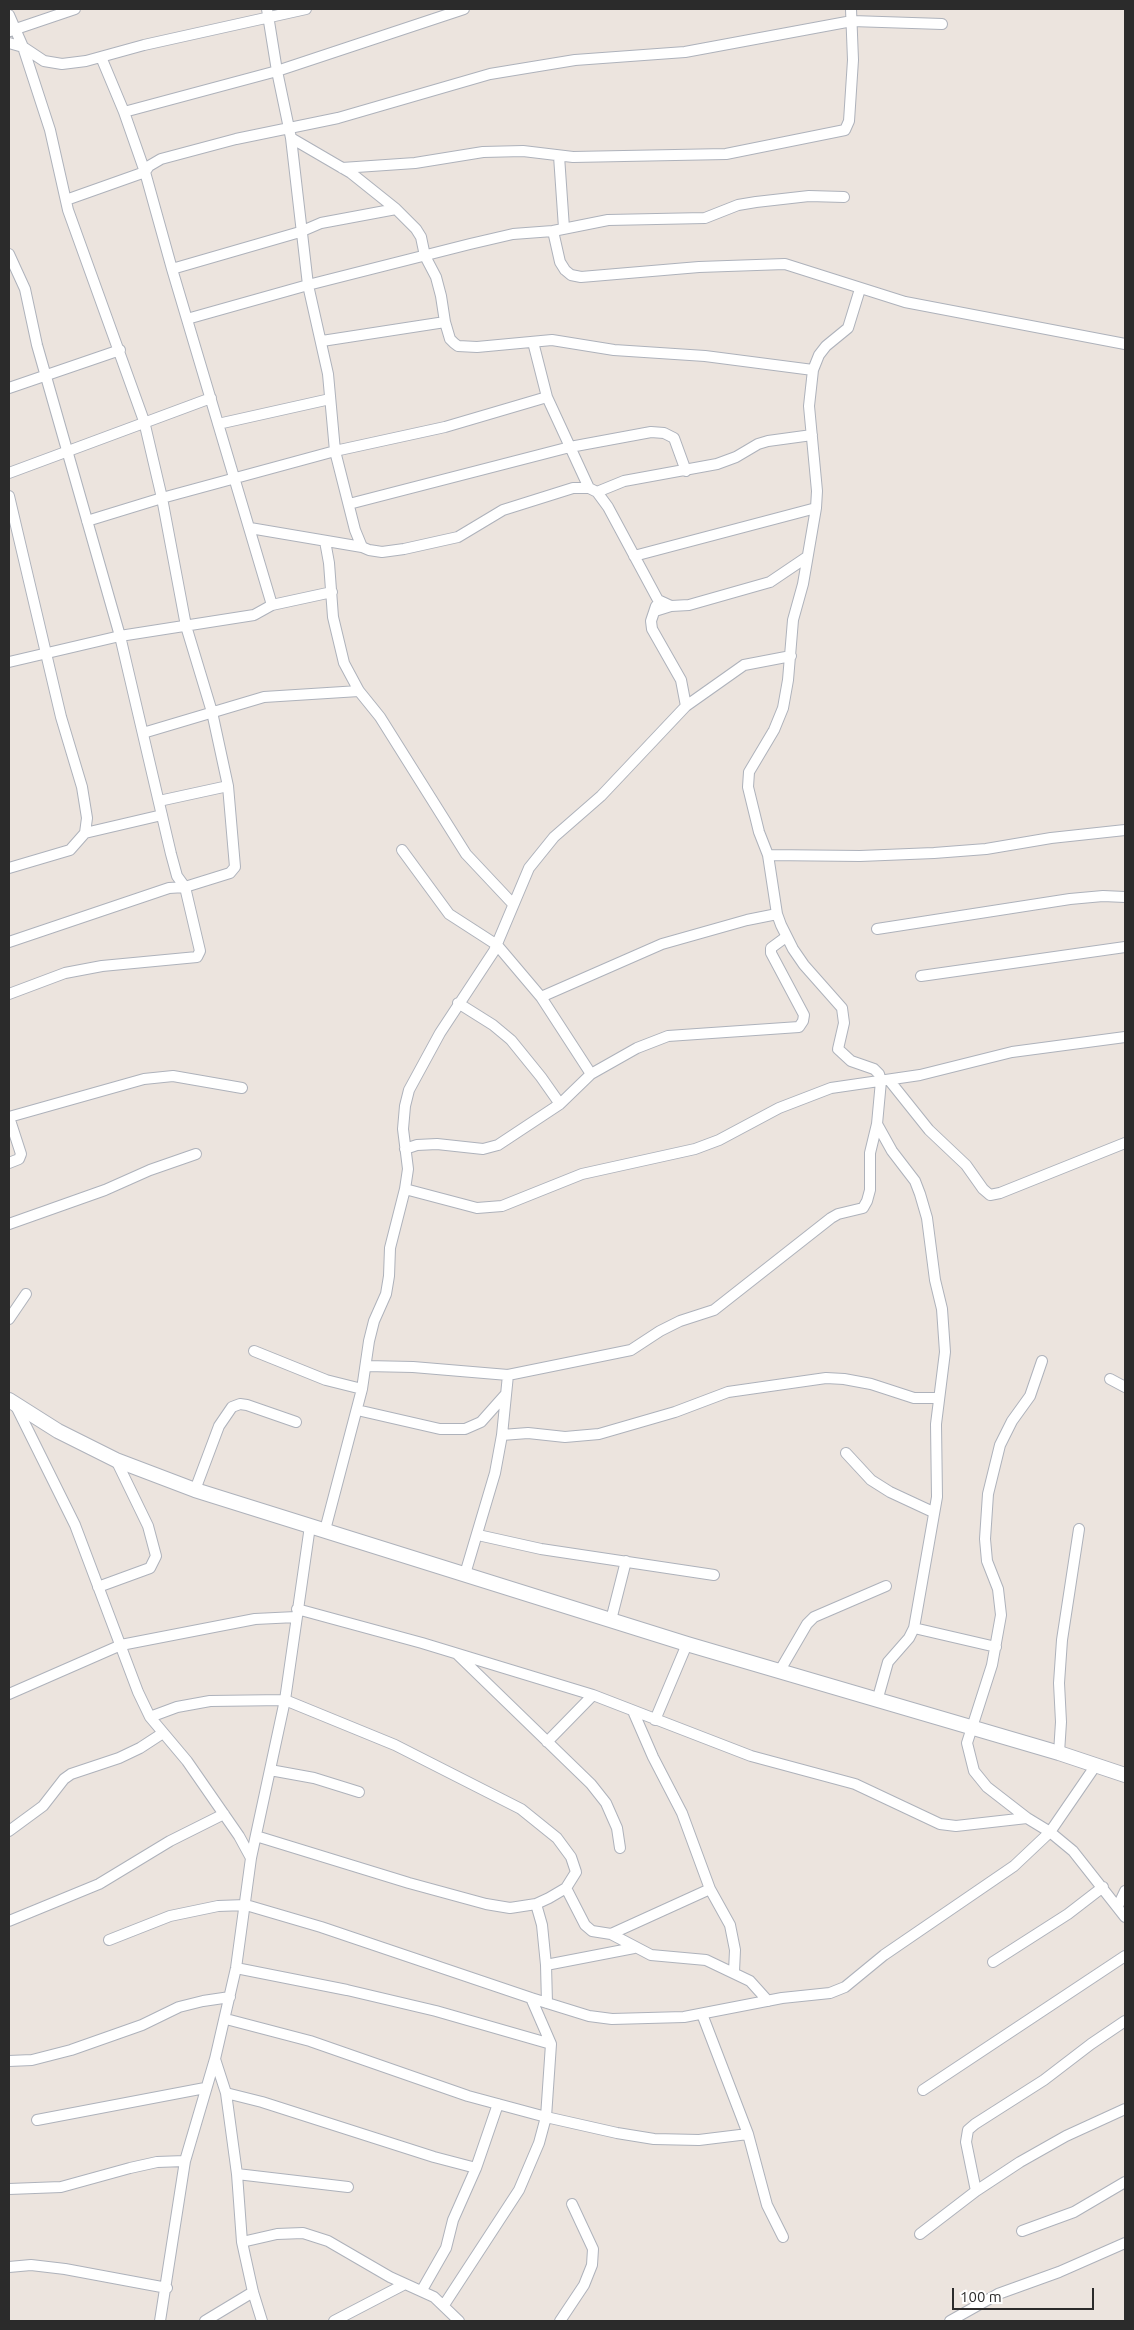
<!DOCTYPE html>
<html>
<head>
<meta charset="utf-8">
<style>
  body { margin:0 }
  #map { position:relative; width:1134px; height:2330px; overflow:hidden; background:#ece4de; font-family:Ubuntu,sans-serif }
  canvas { display:block }
  .frame { position:absolute; inset:0; border:10px solid #2b2b2b; pointer-events:none }
  .scale { position:absolute; left:952px; top:2288px; width:142px; height:22px; box-sizing:border-box; border:2px solid #2b2b2b; border-top:0; padding-left:6px; font-size:15px; line-height:18px; white-space:nowrap; color:#2b2b2b; -webkit-text-stroke:4px #fff; paint-order:stroke }
</style>
</head>
<body>
<div id="map">
<canvas width="1134" height="2330"></canvas>
<div class="frame"></div>
<div class="scale">100 m</div>
</div>
<script>
const context = document.querySelector('canvas').getContext('2d');
context.lineJoin = 'round';
const shape = rows => new Path2D(rows.map(r => 'M' + r).join(''));
function trace(path, color, width, dash) { context.strokeStyle = color; context.lineWidth = width; context.lineCap = dash ? 'butt' : 'round'; context.setLineDash(dash || []); context.stroke(path); }
const street = shape([
  [267,9,277,71,291,138,351,173,396,209,416,229,421,237,425,256,436,277,441,296,445,322,450,339,454,343,458,346,477,347,552,340,614,350,705,356,813,370],
  [9,15,23,47,50,130,68,210,144,421,162,498,186,626,212,712,228,786,235,867,230,873,185,887,200,951,197,957,102,966,65,973,9,994],
  [10,31,75,9],
  [9,43,23,47,44,61,62,64,86,61,144,45,306,9],
  [101,57,124,112,145,172,172,269,272,605],
  [124,112,277,71,464,9],
  [291,138,308,285,328,374,335,451,355,530,362,547],
  [559,156,564,228],
  [342,168,415,163,483,152,523,151,573,157,726,154,845,130,849,121,853,60,851,9],
  [66,200,145,172,149,166,161,159,236,139,338,118,490,74,575,60,685,52,852,21,942,24],
  [553,231,608,220,705,218,738,205,756,202,809,196,844,197],
  [9,254,25,289,37,345,120,636,171,854,177,876,185,887,169,888,9,942],
  [172,269,300,232,321,223,396,209],
  [860,289,848,328,826,346,819,355,813,370,809,406,817,491,816,508,803,584,793,620,788,680,783,708,774,730,749,772,748,787,759,832,768,855,777,914,781,925,793,949,804,965,842,1008,844,1023,838,1049,851,1061,874,1069,879,1074,881,1081,877,1124,892,1151,915,1181,920,1194,927,1218,935,1280,942,1309,945,1352,936,1424,937,1497,914,1628,909,1638,888,1662,877,1701],
  [187,319,308,285,470,244,513,234,553,231,560,262,565,270,571,275,581,277,699,267,785,264,905,302,1125,344],
  [322,341,445,322],
  [533,342,547,397,589,488],
  [9,388,120,350],
  [218,424,330,399],
  [9,473,211,398],
  [597,492,624,481,717,464,736,457,758,444,768,441,812,435],
  [9,496,61,717,82,787,87,818,85,833,70,850,9,868],
  [349,504,570,447,651,432,664,433,674,438,686,471],
  [87,521,162,498,335,451,445,427,547,397],
  [250,528,362,547,369,550,382,552,404,549,458,537,503,510,573,488,589,488,597,492,608,507,658,600,671,606],
  [325,541,329,563,333,617,344,663,359,691,380,717,466,854,513,904],
  [634,556,816,508],
  [656,606,651,621,652,629,681,680,686,706],
  [655,611,671,606,689,605,770,582,807,557],
  [9,662,120,636,254,615,272,605,332,592],
  [143,733,264,697,359,691],
  [159,801,228,786],
  [85,833,162,815],
  [402,850,449,914,497,945,541,997,591,1074],
  [768,855,860,856,934,853,986,849,1051,838,1125,830],
  [877,929,1070,899,1103,896,1125,897],
  [921,976,1125,947],
  [541,997,662,944,747,920,777,914],
  [458,1003,493,1025,511,1040,541,1077,560,1104],
  [889,1080,929,1130,966,1165,983,1189,990,1195,1000,1193,1125,1143],
  [9,1117,144,1079,173,1076,242,1088],
  [405,1149,417,1145,437,1144,483,1149,498,1145,560,1104,591,1074,637,1048,668,1036,799,1027,803,1021,804,1015,771,953,771,948,786,937],
  [9,1163,19,1159,21,1154,9,1117],
  [405,1189,477,1208,502,1206,582,1174,695,1149,719,1140,779,1108,831,1088,920,1075,1012,1052,1125,1037],
  [9,1224,105,1190,150,1170,196,1154],
  [9,1319,26,1294],
  [254,1351,326,1380,362,1389],
  [1042,1361,1030,1396,1012,1421,1000,1445,988,1494,985,1539,987,1561,998,1589,1001,1615,992,1665,967,1743,974,1771,987,1787,1027,1818,1050,1832,1073,1851,1125,1917],
  [366,1366,413,1367,508,1375,631,1350,660,1331,680,1321,714,1310,831,1218,838,1214,863,1208,867,1201,870,1190,870,1153,877,1124],
  [1110,1379,1125,1387],
  [15,1404,75,1525,138,1692,150,1717,187,1761,239,1836,251,1858],
  [357,1410,440,1429,465,1429,481,1422,505,1395],
  [502,1435,528,1433,565,1437,599,1434,675,1412,728,1392,826,1378,844,1379,871,1384,914,1398,939,1398],
  [846,1453,871,1480,890,1492,933,1512],
  [195,1490,219,1426,232,1407,240,1404,247,1405,296,1422],
  [325,1530,362,1389,369,1341,374,1321,386,1294,389,1276,390,1248,405,1189,408,1169,403,1129,405,1106,409,1090,440,1033,494,951,529,868,554,837,601,796,686,706,744,665,791,656],
  [478,1535,541,1549,714,1575],
  [465,1574,495,1473,502,1435,508,1375],
  [98,1587,150,1568,156,1556,148,1526,116,1460],
  [297,1609,422,1643,593,1695,751,1756,855,1784,940,1824,956,1826,1027,1818],
  [611,1620,626,1561],
  [914,1628,996,1647],
  [458,1655,591,1784,606,1803,617,1828,620,1848],
  [779,1672,807,1624,814,1617,886,1586],
  [9,1694,121,1645,255,1619,296,1617],
  [633,1711,653,1757,682,1813,710,1889,730,1925,735,1950,734,1972],
  [150,1717,177,1707,210,1701,285,1700,395,1745,521,1809,557,1838,571,1857,576,1872,566,1888,549,1898,536,1904,510,1908,486,1904,409,1883,256,1836],
  [655,1720,687,1644],
  [547,1742,593,1695],
  [1059,1753,1061,1722,1059,1683,1062,1640,1079,1529],
  [270,1770,314,1778,359,1792],
  [9,1831,43,1806,64,1779,71,1774,119,1758,140,1748,163,1733],
  [566,1888,585,1925,592,1931,611,1934,651,1955,706,1960,750,1981,768,2001],
  [536,1904,542,1925,546,1965,547,2003],
  [1118,1906,1125,1891],
  [9,1921,99,1884,170,1841,224,1814],
  [611,1934,710,1889],
  [109,1940,170,1916,218,1906,246,1905,321,1927,531,1998,589,2016,612,2019,684,2017,782,1998,830,1993,845,1987,884,1955,1014,1866,1050,1832,1096,1765],
  [993,1962,1068,1914,1103,1887],
  [546,1965,634,1948],
  [236,1968,347,1990,436,2011,551,2044],
  [702,2014,748,2134,767,2205,783,2237],
  [226,2019,310,2041,468,2096,546,2117,617,2133,654,2139,699,2140,748,2134],
  [9,2061,32,2060,71,2050,142,2025,179,2007,203,2001,230,1997],
  [923,2090,1125,1956],
  [226,2093,262,2102,434,2157,476,2168],
  [37,2120,205,2088],
  [237,2174,348,2187],
  [9,2189,61,2187,130,2168,157,2162,185,2161],
  [976,2191,966,2142,968,2130,975,2124,1044,2080,1091,2044,1125,2021],
  [1022,2231,1074,2212,1125,2182],
  [920,2234,976,2191,1020,2162,1066,2136,1125,2109],
  [242,2242,277,2234,303,2233,328,2241,390,2277,434,2297,459,2321],
  [9,2267,31,2265,65,2269,167,2288],
  [422,2290,446,2248,453,2220,476,2168,498,2104],
  [444,2305,519,2190,539,2143,546,2117,551,2044,531,1998],
  [160,2321,185,2161,215,2059],
  [205,2321,253,2292],
  [262,2321,253,2292,242,2242,237,2174,226,2093,215,2059,236,1968,251,1858,285,1700,310,1526],
  [334,2321,405,2284],
  [560,2321,584,2285,592,2265,593,2249,572,2204],
  [950,2321,998,2294,1059,2272,1125,2243]
]);
const secondary = shape([
  [9,1400,58,1431,116,1460,195,1490,687,1644,1059,1753,1125,1775]
]);
trace(street, '#aeb2bb', 12);
trace(secondary, '#aeb2bb', 16);
trace(street, '#fff', 10);
trace(secondary, '#fff', 14);
</script>
</body>
</html>
